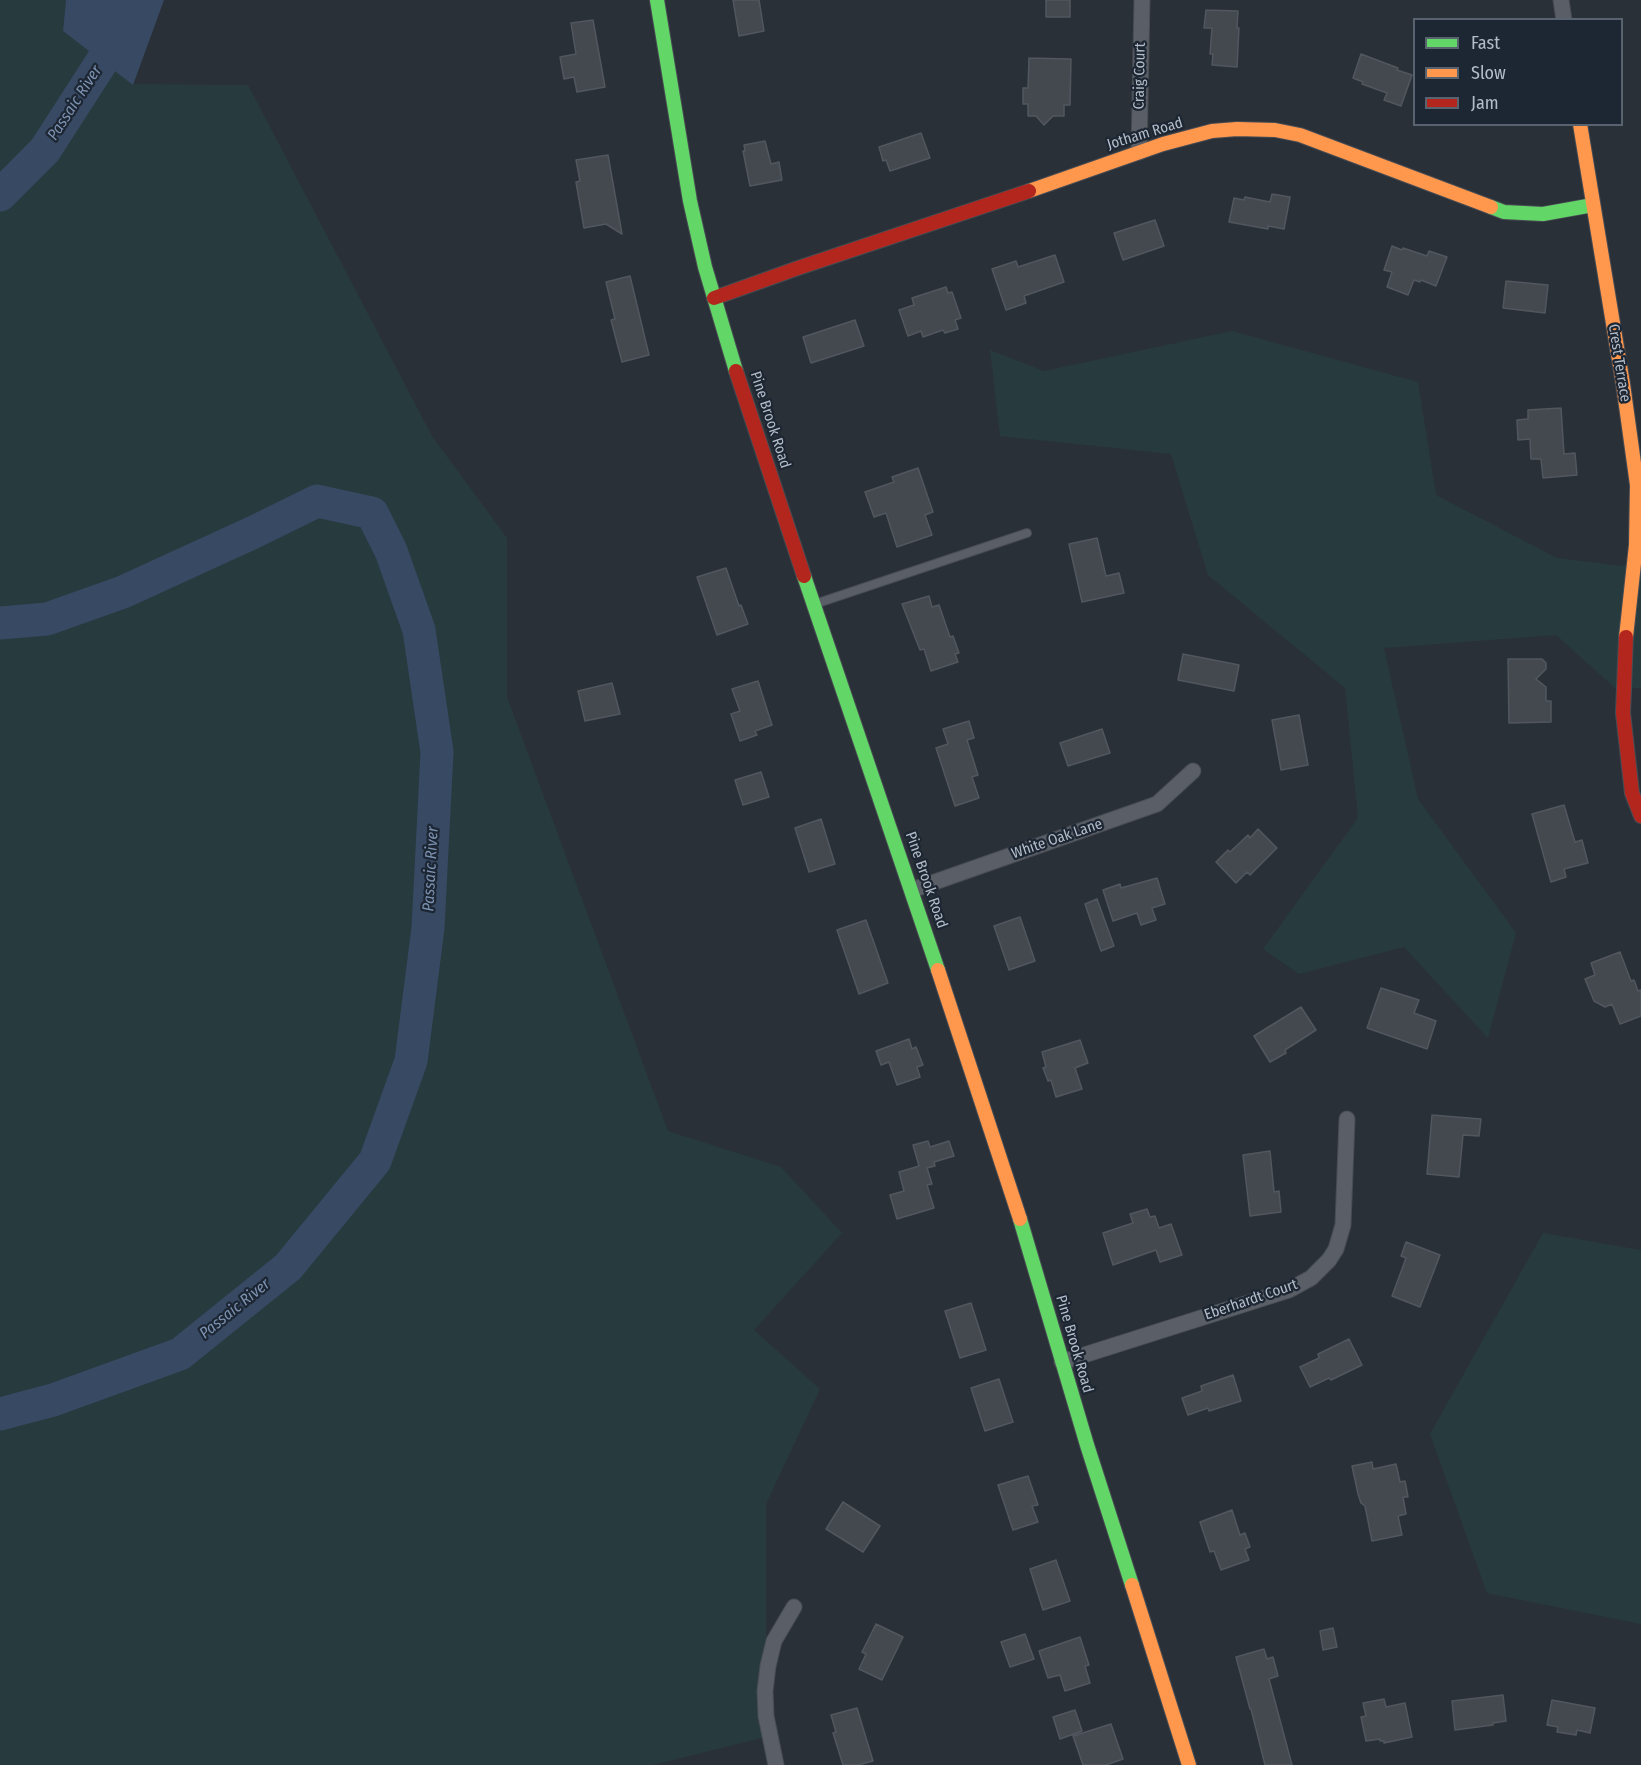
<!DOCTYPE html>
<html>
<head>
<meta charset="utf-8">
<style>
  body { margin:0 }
  #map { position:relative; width:1641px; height:1765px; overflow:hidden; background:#2a3038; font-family:"Fira Sans Condensed",sans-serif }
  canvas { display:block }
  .legend { position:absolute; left:1413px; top:18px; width:210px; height:108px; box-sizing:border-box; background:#1d2633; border:2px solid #59626f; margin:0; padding:8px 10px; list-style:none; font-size:18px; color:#b4bcc9 }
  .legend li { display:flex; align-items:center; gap:12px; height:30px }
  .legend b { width:30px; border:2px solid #59626f }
</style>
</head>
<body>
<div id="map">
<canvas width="1641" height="1765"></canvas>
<ul class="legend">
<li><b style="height:8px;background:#63d668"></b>Fast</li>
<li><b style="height:8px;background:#ff974d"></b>Slow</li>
<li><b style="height:8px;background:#b3261e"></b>Jam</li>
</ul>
</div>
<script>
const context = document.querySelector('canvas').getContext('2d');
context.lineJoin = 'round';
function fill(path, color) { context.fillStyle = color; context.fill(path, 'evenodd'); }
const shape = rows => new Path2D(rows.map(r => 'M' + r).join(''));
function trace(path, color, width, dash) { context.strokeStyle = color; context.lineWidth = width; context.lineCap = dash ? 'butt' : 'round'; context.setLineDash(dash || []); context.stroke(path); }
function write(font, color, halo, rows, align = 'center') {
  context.font = font + ' "Fira Sans Condensed",sans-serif'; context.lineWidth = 4.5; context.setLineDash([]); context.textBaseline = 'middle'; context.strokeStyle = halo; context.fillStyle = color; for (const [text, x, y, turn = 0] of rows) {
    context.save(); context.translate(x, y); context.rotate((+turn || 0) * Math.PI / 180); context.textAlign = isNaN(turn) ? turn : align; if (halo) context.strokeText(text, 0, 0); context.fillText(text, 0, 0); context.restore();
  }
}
fill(shape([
  [0,0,66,0,63,31,133,84,248,85,432,436,507,538,507,697,668,1131,781,1167,842,1233,754,1330,820,1389,766,1504,766,1737,653,1765,0,1765],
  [1232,331,1418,382,1436,495,1557,558,1623,566,1641,558,1641,688,1615,688,1556,635,1384,648,1418,799,1516,933,1488,1038,1404,947,1299,974,1263,949,1358,818,1345,688,1208,575,1171,454,1000,436,990,350,1044,371],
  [1543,1233,1641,1250,1641,1624,1487,1593,1430,1434]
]), '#273a3e');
fill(shape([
  [66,0,164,0,133,85,63,31]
]), '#384963');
trace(shape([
  [0,195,45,150,119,35,133,0],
  [0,623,47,619,123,592,254,532,317,501,372,513,391,551,419,630,437,752,428,928,411,1061,375,1161,288,1267,180,1354,53,1400,0,1414]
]), '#384963', 33);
const building = shape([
  [733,0,759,0,764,31,739,36,733,0],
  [1046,0,1070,0,1070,17,1046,17,1046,0],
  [1206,10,1238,11,1237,28,1239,28,1237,67,1212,65,1213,54,1210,54,1212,28,1204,28,1206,10],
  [593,20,605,87,577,92,574,77,564,79,560,57,576,54,571,23,593,20],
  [1361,54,1398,68,1397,70,1412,75,1401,106,1384,100,1387,93,1362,84,1363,82,1353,78,1361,54],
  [1029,58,1071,59,1070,105,1064,105,1064,116,1053,116,1044,125,1036,116,1028,116,1028,104,1023,104,1023,88,1028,88,1029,58],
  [921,133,930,158,890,171,886,160,883,161,879,147,921,133],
  [765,141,771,164,779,162,782,180,750,186,743,151,745,151,744,145,765,141],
  [608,155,622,234,606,224,584,228,576,182,580,181,576,160,608,155],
  [1272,194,1290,197,1284,229,1268,226,1268,229,1229,222,1234,198,1244,200,1245,197,1270,202,1272,194],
  [1155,220,1164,246,1123,260,1114,233,1155,220],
  [1392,246,1402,250,1403,248,1427,256,1429,251,1447,257,1436,286,1421,280,1420,282,1414,280,1408,295,1387,287,1392,272,1384,270,1392,246],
  [1055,255,1064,282,1024,296,1026,303,1006,310,992,269,1016,261,1018,267,1055,255],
  [630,276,649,355,622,362,611,320,615,319,606,282,630,276],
  [1506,281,1548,285,1545,313,1503,308,1506,281],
  [946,287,948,293,952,292,961,318,955,320,958,329,945,333,943,330,923,337,921,331,908,336,899,310,914,305,912,298,946,287],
  [855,320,864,346,811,363,803,337,855,320],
  [1561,408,1564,454,1575,453,1577,475,1543,478,1541,459,1531,459,1530,439,1518,440,1517,420,1528,419,1528,410,1561,408],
  [918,468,933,512,925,515,932,535,897,547,886,513,874,517,865,492,894,482,892,477,918,468],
  [1097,538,1106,576,1119,573,1124,593,1082,602,1069,544,1097,538],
  [726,568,739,606,741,605,748,624,717,635,697,577,726,568],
  [929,596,932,607,939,605,950,637,953,636,959,653,955,654,958,662,931,671,924,649,920,650,902,604,929,596],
  [1183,654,1239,665,1234,691,1178,680,1183,654],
  [1508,659,1542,659,1546,663,1546,669,1536,679,1546,687,1546,701,1551,701,1551,722,1509,723,1508,659],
  [758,681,772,725,755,731,757,735,740,741,731,714,740,711,732,689,758,681],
  [612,683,620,714,585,721,578,691,612,683],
  [1299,715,1308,765,1281,770,1272,720,1299,715],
  [969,721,974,738,967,740,978,775,972,777,979,798,955,806,936,748,948,744,943,729,969,721],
  [1102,729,1110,753,1068,766,1060,743,1102,729],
  [761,772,769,797,743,805,735,780,761,772],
  [1564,805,1575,842,1582,840,1588,863,1564,869,1566,877,1551,882,1532,814,1564,805],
  [821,819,835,864,809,872,795,828,821,819],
  [1258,829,1277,848,1250,875,1247,872,1236,883,1216,862,1228,850,1230,852,1248,835,1250,838,1258,829],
  [1157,878,1165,904,1152,908,1156,920,1141,925,1137,913,1113,921,1103,890,1120,884,1121,888,1157,878],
  [1097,899,1114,946,1101,951,1085,904,1097,899],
  [1020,917,1035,961,1009,970,994,926,1020,917],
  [866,920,888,983,859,994,837,930,866,920],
  [1620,952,1631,981,1634,980,1638,991,1641,990,1641,1016,1620,1024,1612,1004,1605,1007,1594,1001,1585,979,1595,975,1591,963,1620,952],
  [1381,988,1419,1000,1414,1013,1436,1021,1427,1049,1367,1028,1381,988],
  [1301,1007,1316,1030,1285,1050,1286,1053,1270,1062,1254,1036,1301,1007],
  [909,1039,912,1049,916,1047,923,1065,917,1067,920,1077,897,1085,889,1062,881,1065,876,1051,909,1039],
  [1080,1040,1088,1063,1075,1068,1082,1089,1056,1097,1051,1080,1048,1081,1043,1068,1046,1067,1042,1052,1080,1040],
  [1432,1115,1481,1119,1479,1136,1463,1135,1459,1177,1427,1174,1432,1115],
  [928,1141,930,1147,949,1141,954,1156,934,1162,935,1166,927,1168,932,1184,927,1185,934,1208,897,1219,890,1195,904,1191,899,1172,919,1166,913,1145,928,1141],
  [1270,1151,1274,1192,1279,1191,1281,1212,1250,1216,1243,1155,1270,1151],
  [1147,1209,1150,1217,1155,1216,1159,1228,1171,1224,1182,1255,1160,1262,1156,1250,1113,1265,1103,1233,1133,1223,1130,1214,1147,1209],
  [1406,1242,1440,1255,1420,1307,1392,1296,1406,1258,1401,1256,1406,1242],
  [971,1303,986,1350,960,1358,945,1311,971,1303],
  [1349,1339,1362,1365,1331,1380,1329,1378,1310,1387,1300,1367,1319,1358,1318,1354,1349,1339],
  [1233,1375,1241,1401,1209,1411,1208,1408,1188,1415,1182,1398,1202,1391,1201,1386,1233,1375],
  [999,1379,1013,1422,985,1431,971,1388,999,1379],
  [1372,1462,1373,1469,1396,1464,1400,1482,1405,1481,1408,1497,1403,1497,1406,1514,1398,1516,1402,1535,1372,1541,1365,1506,1361,1503,1358,1494,1352,1466,1372,1462],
  [1028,1476,1038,1505,1032,1506,1038,1522,1013,1530,998,1485,1028,1476],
  [843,1502,880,1526,863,1552,826,1529,843,1502],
  [1232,1510,1240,1535,1245,1533,1250,1547,1245,1549,1249,1560,1221,1570,1214,1551,1210,1552,1200,1522,1232,1510],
  [1056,1560,1070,1601,1043,1610,1030,1569,1056,1560],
  [876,1624,903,1637,882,1680,859,1669,866,1654,862,1652,876,1624],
  [1333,1628,1337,1647,1323,1650,1320,1631,1333,1628],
  [1025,1634,1034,1659,1010,1667,1001,1642,1025,1634],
  [1080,1637,1089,1665,1085,1666,1090,1683,1065,1691,1060,1675,1048,1678,1039,1651,1080,1637],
  [1264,1649,1267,1659,1273,1657,1278,1676,1269,1679,1292,1765,1265,1765,1251,1709,1250,1709,1236,1657,1264,1649],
  [1503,1695,1506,1721,1493,1723,1493,1725,1455,1730,1452,1701,1503,1695],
  [1384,1699,1386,1707,1405,1703,1412,1737,1384,1743,1384,1741,1380,1741,1380,1739,1366,1741,1361,1717,1366,1716,1363,1703,1384,1699],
  [1552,1700,1595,1708,1590,1733,1577,1730,1576,1735,1557,1732,1558,1727,1547,1725,1552,1700],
  [857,1708,873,1761,858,1765,843,1765,833,1733,836,1732,831,1715,857,1708],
  [1075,1710,1082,1731,1060,1739,1053,1717,1075,1710],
  [1111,1724,1123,1759,1106,1765,1083,1765,1073,1736,1111,1724]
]);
fill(building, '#444950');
trace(building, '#52575f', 1.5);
const lane = shape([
  [815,604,1027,533]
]);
const street = shape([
  [1561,0,1564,20],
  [1139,152,1142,0],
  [912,890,1157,804,1193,771],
  [1062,1362,1289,1290,1311,1278,1329,1260,1336,1249,1343,1225,1347,1119],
  [776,1765,766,1716,765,1691,768,1666,774,1641,794,1607]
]);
const fast = shape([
  [657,0,690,201,705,267,736,371],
  [1491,207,1504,212,1543,214,1593,205],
  [804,576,938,970],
  [1020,1219,1087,1445,1132,1585]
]);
const slow = shape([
  [1580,124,1623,384,1637,485,1636,545,1626,637],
  [1029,191,1163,144,1212,131,1237,129,1275,130,1300,135,1491,207],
  [938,970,1020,1219],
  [1132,1585,1189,1765]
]);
const jam = shape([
  [714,298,798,268,1029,191],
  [736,371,804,576],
  [1626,637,1623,713,1632,793,1641,816]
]);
trace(lane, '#484c53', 10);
trace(street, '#484c53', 17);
trace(fast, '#484c53', 16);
trace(slow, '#484c53', 16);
trace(jam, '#484c53', 16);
trace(lane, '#5a5e66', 8);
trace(street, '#5a5e66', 15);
trace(fast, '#63d668', 14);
trace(slow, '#ff974d', 14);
trace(jam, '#b3261e', 14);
write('15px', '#b4bcc9', '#1d2633', [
  ["Craig Court",1140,76,-89],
  ["Jotham Road",1145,134,-17],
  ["Crest Terrace",1619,363,81],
  ["Pine Brook Road",770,420,72],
  ["White Oak Lane",1057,839,-19],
  ["Pine Brook Road",926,880,71],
  ["Eberhardt Court",1251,1300,-19],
  ["Pine Brook Road",1074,1344,74]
]);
write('italic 16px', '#7c92b1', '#1d2633', [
  ["Passaic River",75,103,-57],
  ["Passaic River",431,869,-87],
  ["Passaic River",235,1309,-39]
]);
</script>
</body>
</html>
